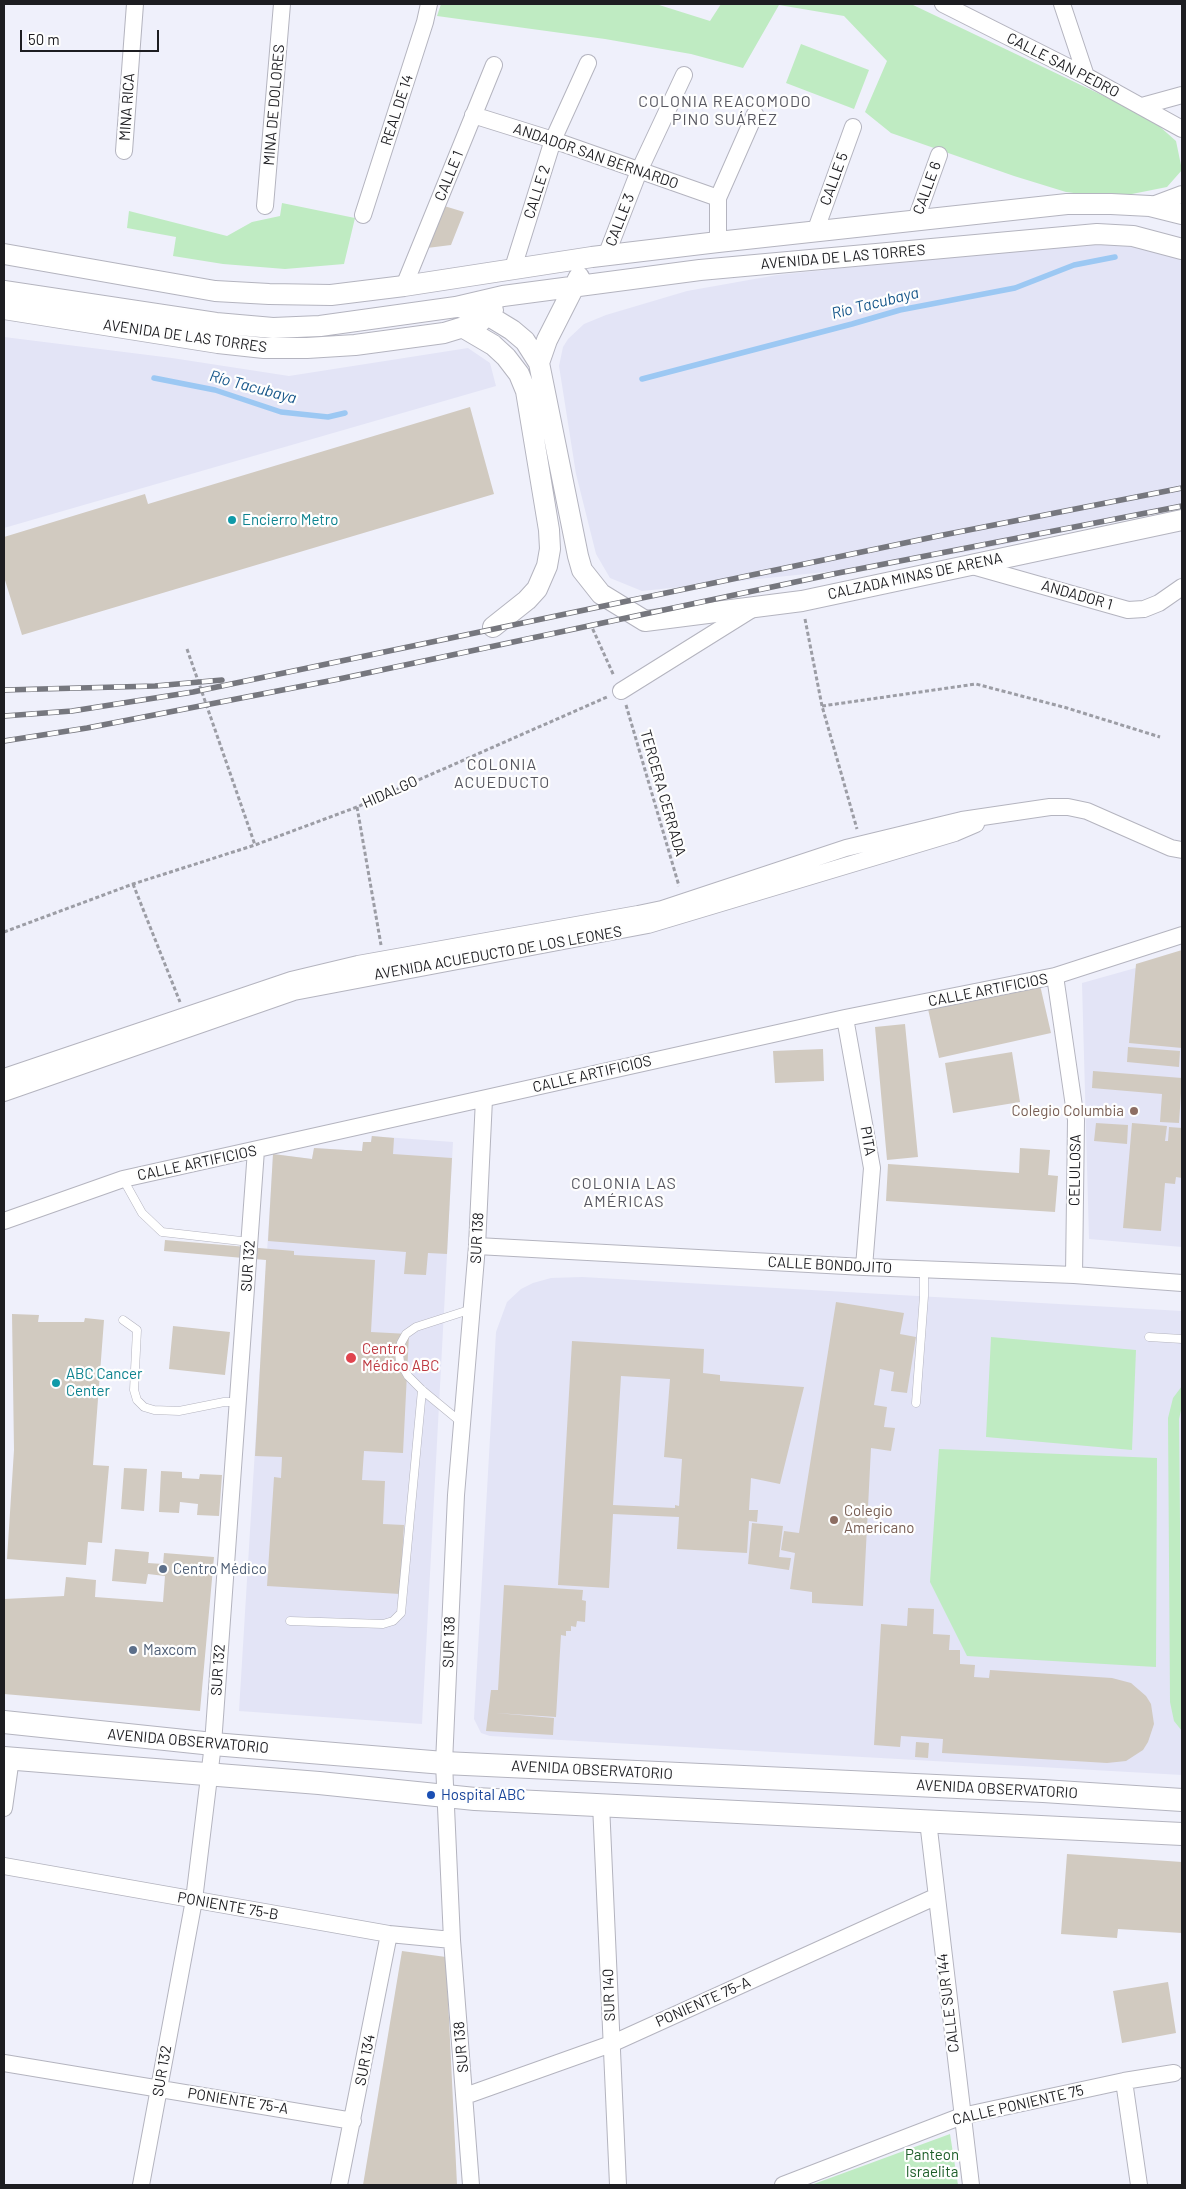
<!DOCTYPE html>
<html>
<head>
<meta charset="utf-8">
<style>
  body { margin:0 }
  #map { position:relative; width:1186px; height:2189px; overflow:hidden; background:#eff0fb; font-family:Barlow,sans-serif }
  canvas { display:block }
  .frame { position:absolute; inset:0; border:5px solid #1d1d21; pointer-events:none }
  .scale { position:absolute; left:20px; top:30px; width:139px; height:22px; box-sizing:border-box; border:2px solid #1d1d21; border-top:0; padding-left:6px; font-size:15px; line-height:18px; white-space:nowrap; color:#1d1d21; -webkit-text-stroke:4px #fefefe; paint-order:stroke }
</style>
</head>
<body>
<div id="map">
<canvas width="1186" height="2189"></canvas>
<div class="frame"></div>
<div class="scale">50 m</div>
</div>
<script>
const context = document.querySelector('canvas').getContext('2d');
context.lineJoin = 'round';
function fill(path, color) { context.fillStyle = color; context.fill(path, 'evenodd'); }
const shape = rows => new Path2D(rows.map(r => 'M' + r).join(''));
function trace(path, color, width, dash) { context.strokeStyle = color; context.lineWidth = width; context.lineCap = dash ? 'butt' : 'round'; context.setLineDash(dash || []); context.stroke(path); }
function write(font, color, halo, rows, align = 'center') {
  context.font = font + ' Barlow,sans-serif'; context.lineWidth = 4.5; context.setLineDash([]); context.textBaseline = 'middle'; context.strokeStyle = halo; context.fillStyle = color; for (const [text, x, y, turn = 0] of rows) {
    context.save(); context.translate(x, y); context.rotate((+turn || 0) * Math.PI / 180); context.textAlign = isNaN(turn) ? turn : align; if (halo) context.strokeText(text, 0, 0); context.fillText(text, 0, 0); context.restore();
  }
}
fill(shape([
  [1095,242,1131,243,1182,257,1182,508,967,552,835,571,642,591,610,578,596,554,576,474,559,366,563,347,568,339,584,324,606,315,687,291,777,275],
  [4,337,172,358,289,376,468,348,490,363,496,386,4,528],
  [1182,955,1182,1247,1089,1239,1082,983],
  [371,1136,453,1142,422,1724,239,1711,273,1154,312,1159,314,1148,362,1151,363,1142,371,1142],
  [582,1277,1182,1311,1182,1775,490,1736,481,1733,474,1719,496,1332,507,1302,521,1289,533,1283,551,1278]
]), '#e3e4f6');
fill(shape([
  [441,4,656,4,710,21,721,4,911,4,1150,118,1176,141,1182,170,1167,187,1112,198,1066,192,1014,176,891,133,865,112,887,61,844,16,779,5,743,68,691,54,605,39,437,16],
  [801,44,869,70,854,109,786,83],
  [282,203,355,218,344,264,285,269,223,264,173,256,176,237,127,228,129,211,227,236,252,222,280,216],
  [991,1337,1136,1350,1132,1450,986,1437],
  [1182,1386,1182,1406,1179,1419,1182,1731,1174,1721,1170,1702,1168,1418,1173,1398],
  [939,1449,1157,1458,1156,1667,967,1656,930,1582],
  [950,2134,958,2185,811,2185]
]), '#bfebc2');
trace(shape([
  [154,378,215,390,281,412,328,417,345,413],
  [642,379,852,324,900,310,1015,288,1074,265,1115,257]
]), '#9cc8f3', 5.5);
fill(shape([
  [441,205,464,212,451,245,427,248],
  [470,407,494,494,22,635,4,577,4,537,145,494,148,504],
  [1182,950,1182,1048,1129,1043,1136,964],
  [1040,985,1051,1033,939,1058,928,1009],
  [905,1024,918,1157,887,1160,875,1027],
  [1128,1047,1180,1051,1179,1067,1127,1062],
  [823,1049,824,1081,775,1083,773,1051],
  [1012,1052,1020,1102,953,1113,945,1063],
  [1093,1071,1182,1078,1179,1123,1160,1122,1162,1094,1092,1088],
  [1096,1123,1128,1125,1127,1144,1094,1141],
  [1132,1123,1167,1126,1165,1141,1168,1141,1169,1127,1182,1128,1182,1178,1176,1177,1175,1184,1165,1183,1161,1231,1123,1228],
  [372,1136,394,1138,393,1154,452,1158,447,1254,428,1253,426,1275,404,1274,406,1252,268,1241,273,1154,312,1159,314,1148,362,1151,363,1142,371,1142],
  [1020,1148,1050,1150,1048,1175,1058,1176,1055,1212,886,1201,888,1164,1019,1173],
  [165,1240,294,1251,294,1255,375,1260,371,1332,409,1334,403,1453,364,1451,362,1480,385,1481,383,1524,404,1525,400,1594,267,1586,274,1477,281,1478,282,1457,255,1456,266,1260,164,1251],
  [836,1302,904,1313,900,1334,916,1337,907,1393,891,1391,894,1372,880,1369,874,1405,887,1407,884,1427,895,1428,891,1451,871,1448,863,1606,812,1603,812,1592,790,1589,795,1553,781,1550,784,1531,799,1533],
  [12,1314,39,1315,38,1322,84,1322,85,1318,104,1320,93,1465,109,1466,102,1543,88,1542,86,1565,7,1559,14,1450],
  [173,1326,230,1332,225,1375,169,1369],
  [572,1341,704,1349,703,1373,720,1375,720,1381,804,1387,780,1484,751,1478,749,1510,758,1510,757,1522,749,1521,747,1553,677,1549,679,1517,613,1514,609,1588,558,1585],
  [621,1376,670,1379,664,1457,682,1459,679,1506,675,1505,675,1508,613,1505],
  [124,1468,147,1469,144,1511,121,1509],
  [161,1471,182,1472,182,1478,199,1479,200,1474,222,1475,219,1516,197,1515,198,1504,180,1502,179,1513,159,1512],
  [752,1523,783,1526,779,1557,791,1558,789,1570,748,1564],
  [115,1549,149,1552,148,1563,163,1564,164,1553,214,1557,200,1711,4,1694,4,1599,64,1596,66,1577,96,1580,95,1597,163,1602,165,1576,148,1574,146,1584,112,1581],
  [504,1585,583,1590,582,1600,586,1601,585,1622,577,1621,576,1627,571,1626,571,1631,566,1631,566,1636,561,1635,556,1717,496,1713,554,1718,553,1735,486,1731,491,1690,498,1690],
  [908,1608,934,1609,933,1634,950,1635,949,1650,960,1650,960,1664,975,1665,974,1677,989,1678,990,1670,1112,1678,1131,1683,1146,1696,1151,1704,1154,1724,1148,1742,1143,1750,1126,1761,1107,1763,942,1753,943,1739,901,1736,900,1747,874,1745,881,1624,907,1626],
  [916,1742,929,1743,928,1758,915,1757],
  [1067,1854,1182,1862,1182,1933,1118,1929,1117,1938,1061,1934],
  [402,1951,446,1957,457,2185,363,2185],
  [1168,1982,1176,2033,1122,2043,1113,1991]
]), '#d1cac0');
const service = shape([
  [123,1179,142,1213,162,1232,250,1242],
  [123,1320,137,1330,134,1390,137,1400,144,1407,154,1410,179,1411,224,1402,238,1402],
  [1149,1337,1182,1339],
  [916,1403,924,1296,924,1269],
  [462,1423,422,1390,408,1376,400,1362,399,1353,401,1343,406,1334,416,1327,472,1309],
  [290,1621,383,1624,393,1621,401,1613,422,1390]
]);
const minor = shape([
  [943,4,1086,76,1182,129],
  [1062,4,1086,76],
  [1142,106,1182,95],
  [473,115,553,140,718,198],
  [124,151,135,4],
  [265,206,282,4],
  [1150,206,1182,194],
  [363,215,425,22,429,4],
  [915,222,939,155],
  [815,232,853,127],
  [718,242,718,198,755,114],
  [606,256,639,171,684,75],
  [513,268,553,140,588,63],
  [404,286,494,65],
  [969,565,1128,610,1144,609,1159,603,1182,587],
  [621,691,754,608],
  [1055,976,1076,1120,1074,1275],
  [845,1018,872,1168,864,1267],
  [4,1077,291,980,358,964,638,914,662,909,846,848,962,820,1050,807,1068,807,1087,811,1171,848,1182,850],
  [4,1093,294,992,648,925,955,833,976,824],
  [4,1221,123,1179,845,1018,1055,976,1182,935],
  [477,1246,864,1267,1074,1275,1182,1283],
  [601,1804,618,2185],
  [4,1808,11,1758],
  [928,1821,971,2185],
  [4,1866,389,1934,452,1940],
  [4,2063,353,2121],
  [1124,2081,1139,2185],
  [465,2096,611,2044,935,1897],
  [141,2185,194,1900,213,1744,256,1150],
  [339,2185,389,1934],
  [471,2185,452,1940,444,1763,456,1495,477,1246,484,1099],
  [783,2185,962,2116,1124,2081,1174,2073]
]);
const tertiary = shape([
  [4,254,215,291,269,294,331,295,404,286,592,257,718,242,1067,204,1111,204,1150,206,1182,214],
  [4,291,216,323,273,328,320,326,456,307,503,296,700,270,1097,234,1133,236,1182,249],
  [459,307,489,316,512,330,525,341,539,363,578,556,582,570,601,594,645,621,802,601,1182,520],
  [4,309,218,343,264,348,307,348,355,345,444,333,480,322,493,310],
  [464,328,493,345,506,357,519,374,526,391,549,530,550,549,547,566,537,589,527,600,493,627],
  [539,363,547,340,579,277]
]);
const secondary = shape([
  [4,1722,213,1744,444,1763,1043,1791,1182,1800],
  [4,1758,319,1783,475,1799,1182,1834]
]);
trace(service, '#b4b4bf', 9);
trace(minor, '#b4b4bf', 18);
trace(tertiary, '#b4b4bf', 22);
trace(secondary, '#b4b4bf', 24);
trace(shape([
  [805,619,822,706,857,829],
  [590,623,614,676],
  [187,649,255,845],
  [626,705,679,886],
  [822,706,976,684,1067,708,1160,737],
  [357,807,381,945],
  [133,884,180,1002],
  [4,932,133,884,255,845,357,807,607,697]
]), '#9c9da5', 3, [4, 2.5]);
trace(service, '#fff', 8);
trace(minor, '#fff', 16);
trace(tertiary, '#fff', 20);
trace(secondary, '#fff', 22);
const rail = shape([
  [4,690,155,686,222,680],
  [4,716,72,711,193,692,938,536,1182,488],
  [4,741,87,728,339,679,833,574,1182,506]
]);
trace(rail, '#76777e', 5.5);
trace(rail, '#fefefe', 4, [11]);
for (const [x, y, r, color] of [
  [232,520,5,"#0f9aa8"],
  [1134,1111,5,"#8d6e63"],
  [351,1358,6,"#e0444e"],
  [56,1383,5,"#0f9aa8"],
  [834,1520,5,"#8d6e63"],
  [163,1569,5,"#5c6f8a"],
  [133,1650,5,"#5c6f8a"],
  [431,1795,5,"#1a4fb4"]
]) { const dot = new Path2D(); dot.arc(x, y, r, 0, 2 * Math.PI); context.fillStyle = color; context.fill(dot); trace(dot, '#fefefe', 2); }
write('15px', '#1d1d21', '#fefefe', [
  ["CALLE SAN PEDRO",1063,65,27],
  ["MINA DE DOLORES",274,105,-85],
  ["MINA RICA",127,107,-86],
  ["REAL DE 14",397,110,-72],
  ["ANDADOR SAN BERNARDO",596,156,19],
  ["CALLE 1",449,176,-68],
  ["CALLE 5",834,179,-70],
  ["CALLE 6",927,188,-70],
  ["CALLE 2",537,192,-72],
  ["CALLE 3",620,220,-69],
  ["AVENIDA DE LAS TORRES",843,257,-5],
  ["AVENIDA DE LAS TORRES",185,336,8],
  ["CALZADA MINAS DE ARENA",915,576,-12],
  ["ANDADOR 1",1077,595,16],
  ["HIDALGO",390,792,-24],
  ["TERCERA CERRADA",663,793,74],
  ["AVENIDA ACUEDUCTO DE LOS LEONES",498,953,-10],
  ["CALLE ARTIFICIOS",988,990,-11],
  ["CALLE ARTIFICIOS",592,1074,-13],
  ["PITA",868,1141,80],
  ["CALLE ARTIFICIOS",197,1163,-12],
  ["CELULOSA",1075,1170,-89],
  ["SUR 138",477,1238,-87],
  ["CALLE BONDOJITO",830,1265,3],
  ["SUR 132",248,1266,-86],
  ["SUR 138",449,1642,-88],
  ["SUR 132",218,1670,-86],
  ["AVENIDA OBSERVATORIO",188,1741,5],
  ["AVENIDA OBSERVATORIO",592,1770,3],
  ["AVENIDA OBSERVATORIO",997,1789,3],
  ["PONIENTE 75-B",228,1906,10],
  ["SUR 140",609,1995,-92],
  ["PONIENTE 75-A",703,2002,-24],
  ["CALLE SUR 144",948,2003,-97],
  ["SUR 138",461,2047,-95],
  ["SUR 134",365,2060,-79],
  ["SUR 132",162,2071,-80],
  ["PONIENTE 75-A",238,2101,9],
  ["CALLE PONIENTE 75",1018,2105,-13]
]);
write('15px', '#0d838f', '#fefefe', [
  ["Encierro Metro",242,520],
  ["ABC Cancer",66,1374],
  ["Center",66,1391]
], 'left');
write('15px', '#785e54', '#fefefe', [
  ["Colegio Columbia",1124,1111],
  ["Colegio",844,1511,"left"],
  ["Americano",844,1528,"left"]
], 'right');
write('15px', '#be3a42', '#fefefe', [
  ["Centro",362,1349],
  ["Médico ABC",362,1366]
], 'left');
write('15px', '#4e5e75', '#fefefe', [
  ["Centro Médico",173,1569],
  ["Maxcom",143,1650]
], 'left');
write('15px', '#164399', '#fefefe', [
  ["Hospital ABC",441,1795]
], 'left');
write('15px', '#1c5d28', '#fefefe', [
  ["Panteon",932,2155],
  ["Israelita",932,2172]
]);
context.letterSpacing = '1px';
write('16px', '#575760', '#fefefe', [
  ["COLONIA REACOMODO",725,102],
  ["PINO SUÁREZ",725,120],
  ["COLONIA",502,765],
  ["ACUEDUCTO",502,783],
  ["COLONIA LAS",624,1184],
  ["AMÉRICAS",624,1202]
]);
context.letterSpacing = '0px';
write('italic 16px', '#145589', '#fefefe', [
  ["Río Tacubaya",875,303,-14],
  ["Río Tacubaya",253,387,15]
]);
</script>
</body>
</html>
